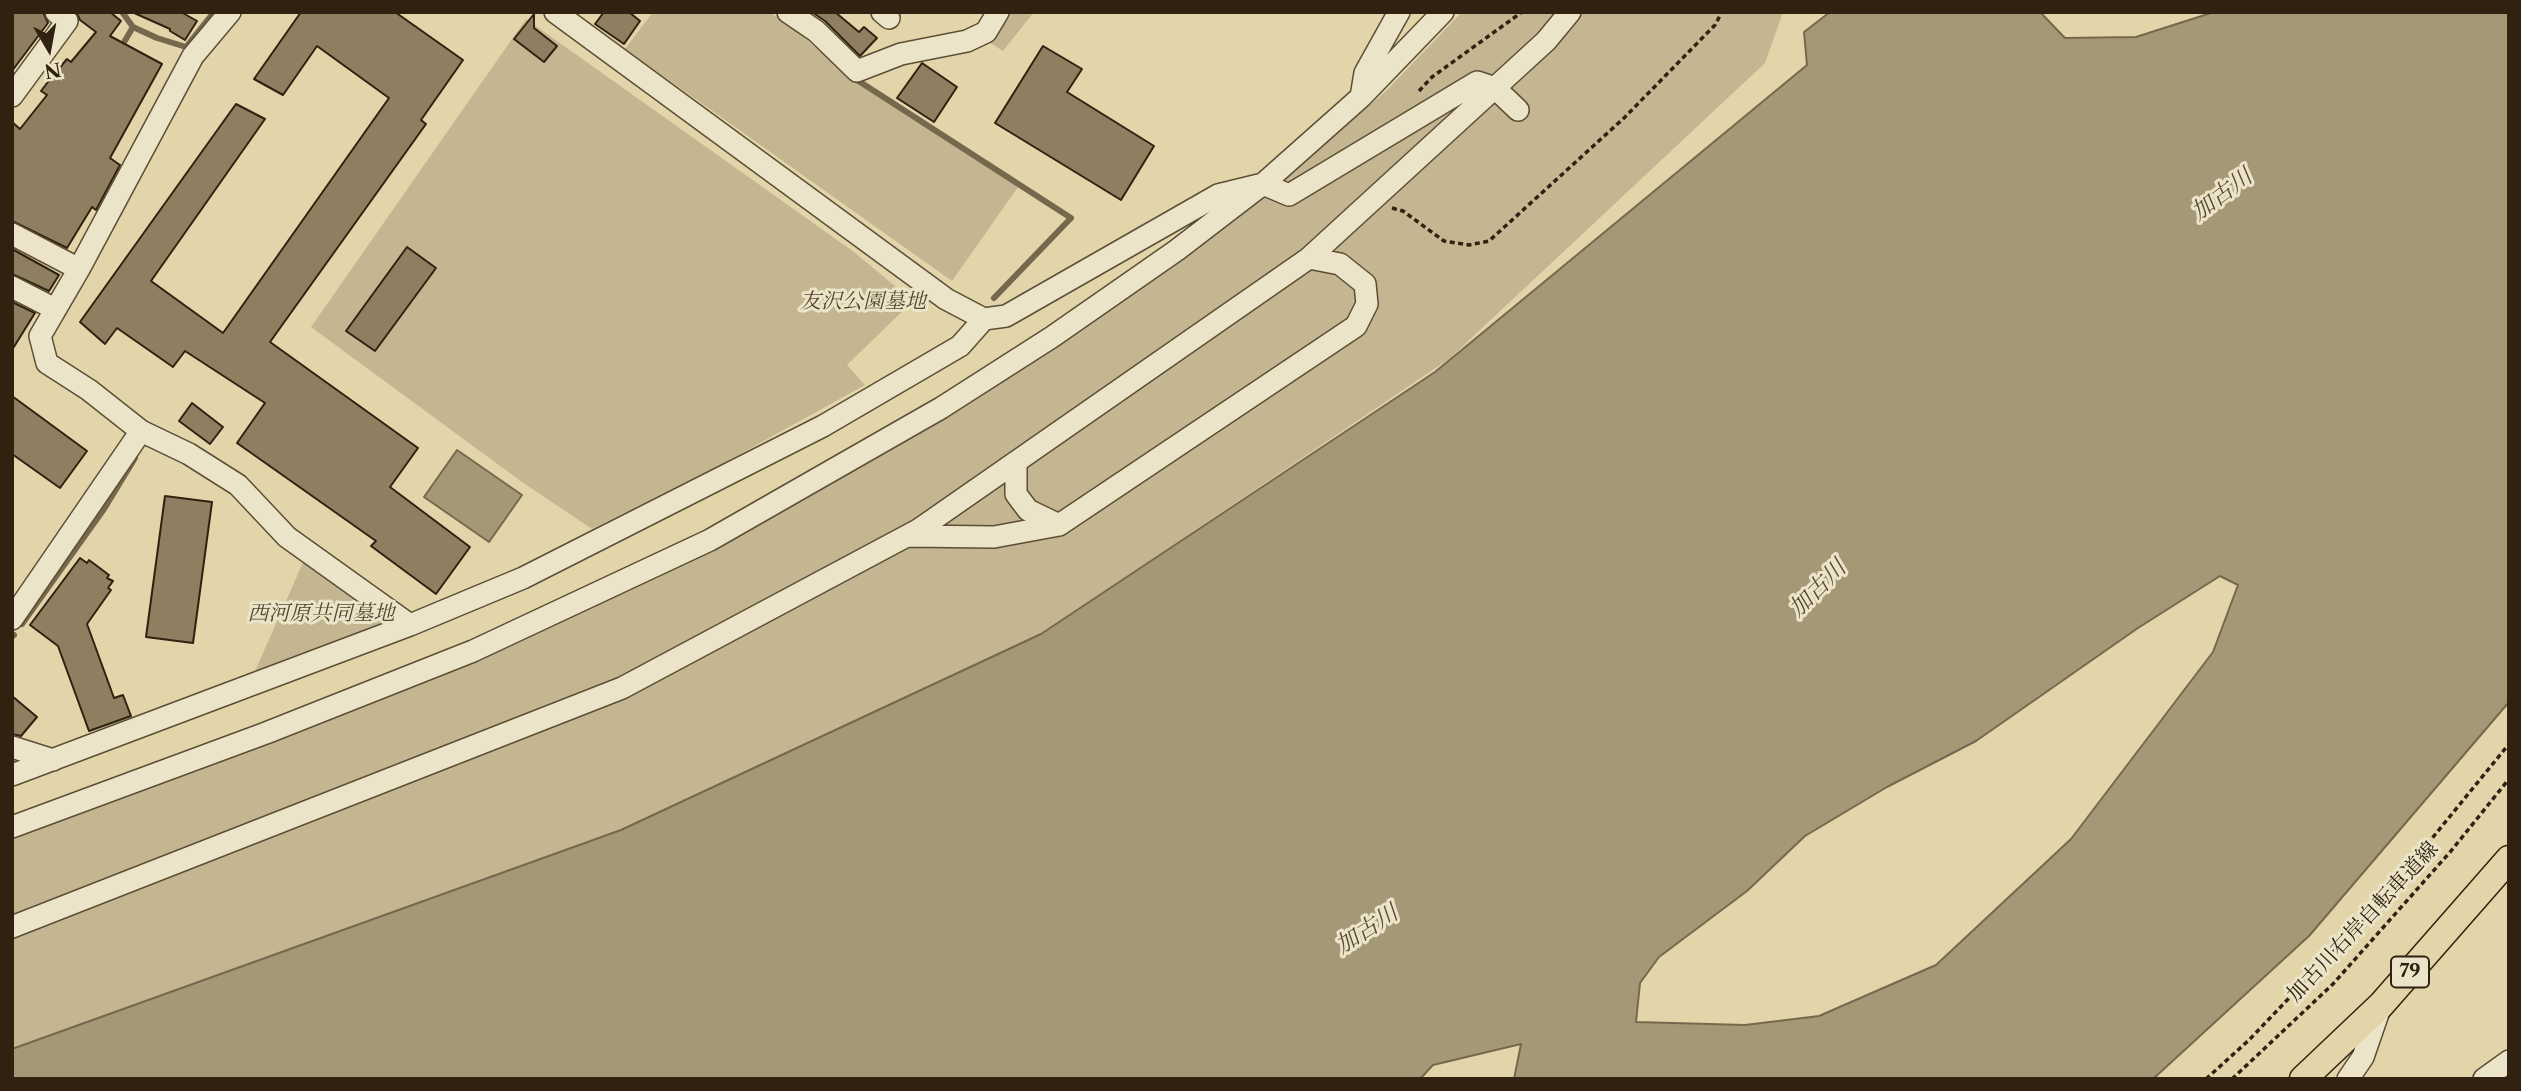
<!DOCTYPE html>
<html>
<head>
<meta charset="utf-8">
<style>
  body { margin:0 }
  #map { position:relative; width:2521px; height:1091px; overflow:hidden; background:#e2d5aa; font-family:"Libre Caslon Text",serif }
  canvas { display:block }
  .frame { position:absolute; inset:0; border:14px solid #302110; pointer-events:none }
  .north { position:absolute; left:14px; top:14px; width:70px; height:70px; -webkit-text-stroke:5px #ece4c8; paint-order:stroke; rotate:170deg; font-size:19px; font-weight:700; line-height:28px; text-align:center; color:#302110 }
  .north::after { content:''; display:block; margin:auto; width:24px; height:32px; background:#302110; clip-path:polygon(50% 0,100% 100%,50% 72%,0 100%) }
</style>
</head>
<body>
<div id="map">
<canvas width="2521" height="1091"></canvas>
<div class="frame"></div>
<div class="north">N</div>
</div>
<script>
const context = document.querySelector('canvas').getContext('2d');
context.lineJoin = 'round';
function fill(path, color) { context.fillStyle = color; context.fill(path, 'evenodd'); }
const shape = rows => new Path2D(rows.map(r => 'M' + r).join(''));
function trace(path, color, width, dash) { context.strokeStyle = color; context.lineWidth = width; context.lineCap = dash ? 'butt' : 'round'; context.setLineDash(dash || []); context.stroke(path); }
function write(font, color, halo, rows, align = 'center') {
  context.font = font + ' "Libre Caslon Text","Noto Serif JP",serif'; context.lineWidth = 6; context.setLineDash([]); context.textBaseline = 'middle'; context.strokeStyle = halo; context.fillStyle = color; for (const [text, x, y, turn = 0] of rows) {
    context.save(); context.translate(x, y); context.rotate((+turn || 0) * Math.PI / 180); context.textAlign = isNaN(turn) ? turn : align; if (halo) context.strokeText(text, 0, 0); context.fillText(text, 0, 0); context.restore();
  }
}
fill(shape([
  [653,12,767,12,786,21,843,72,1018,187,952,281,625,49],
  [1006,12,1034,12,1003,51,984,39],
  [1462,12,1783,12,1765,63,1449,359,1041,634,621,830,12,1049,12,836,291,735,509,644,712,550,1193,247,1310,157,1386,91],
  [526,19,854,252,913,301,847,365,865,385,722,464,592,529,522,482,311,327],
  [305,558,396,621,252,678]
]), '#c4b690');
const water = shape([
  [1830,12,2040,12,2065,38,2136,37,2214,12,2509,12,2509,702,2309,936,2153,1079,1514,1079,1521,1044,1433,1065,1420,1079,12,1079,12,1049,621,830,1041,634,1435,372,1807,65,1804,32,1830,12],
  [2220,576,2238,585,2213,652,2071,839,1936,965,1819,1016,1745,1025,1636,1022,1640,983,1659,957,1747,891,1805,836,1887,787,1976,741,2138,628,2220,576],
  [457,450,522,495,489,542,424,497,457,450]
]);
fill(water, '#a59876');
trace(water, '#76684d', 2);
trace(shape([
  [122,12,133,27,157,38,186,47,214,12],
  [120,49,133,27],
  [854,78,1071,218,994,298],
  [22,624,104,509,135,458],
  [12,637,14,635]
]), '#76684d', 6);
const building = shape([
  [12,12,43,12,48,23,12,71,12,12],
  [76,12,110,12,121,21,110,36,162,64,110,158,120,165,96,210,92,207,67,248,12,221,12,122,20,129,47,95,41,91,51,78,67,59,71,62,96,32,80,20,76,12],
  [132,12,181,12,197,21,185,40,170,31,170,29,132,12],
  [301,12,395,12,463,60,421,120,426,124,270,342,418,448,390,487,470,547,436,594,371,546,376,541,237,443,265,403,185,351,173,367,117,328,105,344,80,322,236,104,265,119,151,281,223,333,389,98,317,46,283,95,254,79,301,12],
  [604,12,629,12,640,21,624,44,595,24,604,12],
  [812,12,835,12,859,32,864,27,877,38,860,56,825,21,812,12],
  [534,14,534,28,557,46,544,62,514,39,534,14],
  [1043,46,1082,69,1067,92,1154,146,1121,200,995,123,1043,46],
  [922,63,957,87,934,122,897,98,922,63],
  [407,247,436,268,375,351,346,331,407,247],
  [12,249,59,275,49,291,12,274,12,249],
  [12,302,35,313,12,350,12,302],
  [12,396,87,451,60,488,12,454,12,396],
  [192,403,223,427,210,444,179,421,192,403],
  [165,496,212,502,193,643,146,637,165,496],
  [80,558,87,563,89,560,109,575,107,578,113,581,108,588,111,590,87,624,114,698,123,695,131,716,89,731,58,646,30,625,80,558],
  [12,696,37,717,21,736,12,734,12,696]
]);
fill(building, '#8d7f60');
trace(building, '#302110', 2);
const minor = shape([
  [230,12,193,56,79,269,40,336,47,363,89,390,141,431,189,454,238,485,287,537,410,625],
  [555,12,946,299,984,319,1006,316,1218,195,1263,184,1289,195,1477,82,1495,88,1518,110],
  [788,12,816,31,857,71,901,54,967,41,986,32,998,12],
  [882,12,889,18],
  [12,96,67,21,56,12],
  [1361,97,1365,73,1399,12],
  [12,234,79,269],
  [12,287,55,309],
  [1016,462,1016,494,1028,510,1059,525],
  [908,536,994,537,1059,525,1356,326,1367,304,1365,284,1340,264,1309,258],
  [12,619,141,431],
  [12,747,53,760],
  [12,775,410,625,523,578,823,426,960,346,984,319],
  [12,827,266,733,473,651,710,540,941,408,1052,337,1177,250,1263,184,1361,97,1443,12],
  [12,927,622,688,918,530,1309,258,1546,41,1570,12],
  [2348,1079,2363,1057,2381,1005],
  [2484,1079,2509,1061]
]);
const major = shape([
  [2303,1079,2381,1005,2509,859]
]);
trace(minor, '#5c4e36', 24);
trace(major, '#302110', 29);
trace(shape([
  [1419,91,1432,77,1522,12],
  [1392,208,1403,211,1444,241,1469,245,1489,241,1624,118,1715,25,1722,12],
  [2206,1079,2249,1040,2376,907,2509,744],
  [2232,1079,2333,984,2451,851,2509,779]
]), '#302110', 3.5, [5, 3.5]);
trace(minor, '#ece4c8', 21);
trace(major, '#e2d5aa', 26);
for (const [x, y, w] of [
  [2410,972,38]
]) { const box = new Path2D(); box.roundRect(x - w / 2, y - 15.5, w, 31, 5); context.fillStyle = '#ece4c8'; context.fill(box); trace(box, '#302110', 2); }
write('bold 19px', '#302110', null, [
  ["79",2410,972]
]);
write('italic 21px', '#554630', '#ece4c8', [
  ["友沢公園墓地",863,302],
  ["西河原共同墓地",321,614]
]);
write('21px', '#302110', '#ece4c8', [
  ["加古川右岸自転車道線",2363,922,-47]
]);
write('italic 23px', '#594b34', '#ece4c8', [
  ["加古川",2222,195,-37],
  ["加古川",1818,589,-45],
  ["加古川",1367,930,-33]
]);
</script>
</body>
</html>
